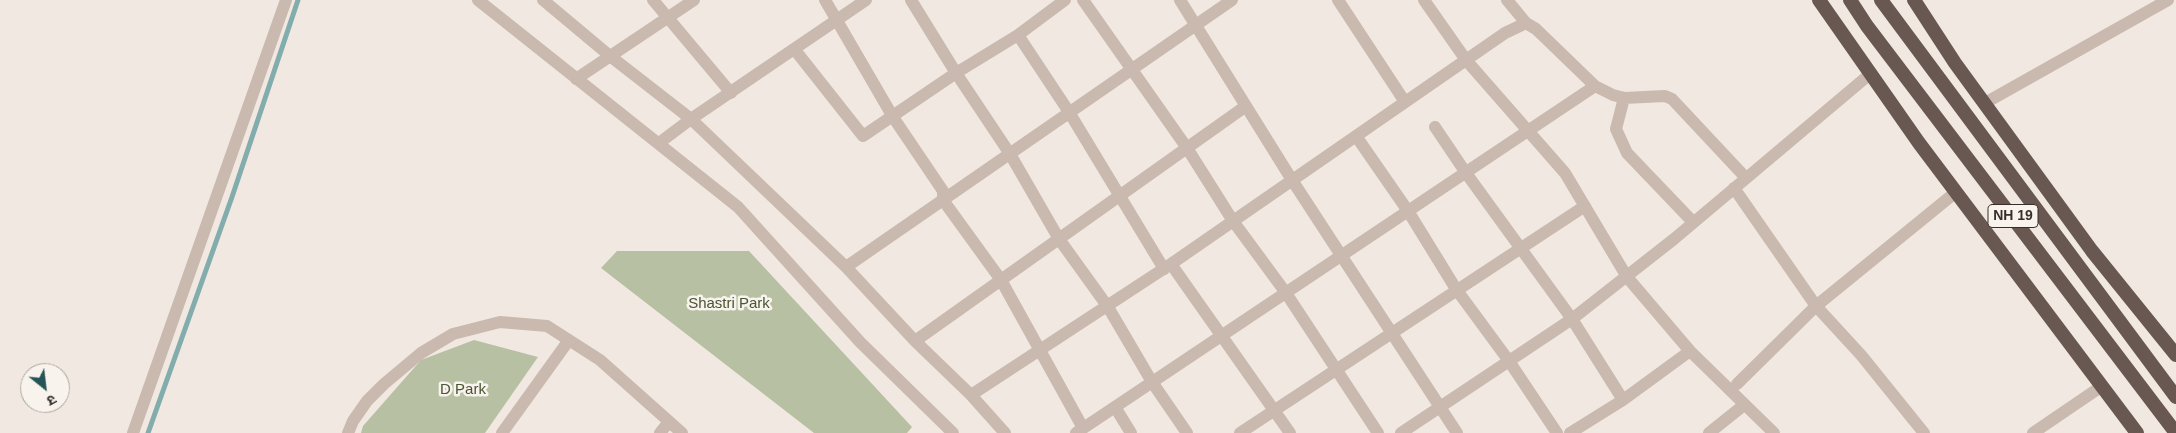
<!DOCTYPE html>
<html>
<head>
<meta charset="utf-8">
<style>
  body { margin:0 }
  #map { position:relative; width:2176px; height:433px; overflow:hidden; background:#f1e9e1; font-family:Helvetica,"Noto Sans Devanagari",sans-serif }
  canvas { display:block }
  .north { position:absolute; left:20px; top:363px; width:50px; height:50px; box-sizing:border-box; background:#f9f3ee; border:1px solid #aca5a0; border-radius:50%; rotate:151deg; font-size:14px; font-weight:700; line-height:20px; text-align:center; color:#382f2c }
  .north::after { content:''; display:block; margin:auto; width:18px; height:22px; background:#255556; clip-path:polygon(50% 0,100% 100%,50% 72%,0 100%) }
</style>
</head>
<body>
<div id="map">
<canvas width="2176" height="433"></canvas>
<div class="north">उ</div>
</div>
<script>
const context = document.querySelector('canvas').getContext('2d');
context.lineJoin = 'round';
function fill(path, color) { context.fillStyle = color; context.fill(path, 'evenodd'); }
const shape = rows => new Path2D(rows.map(r => 'M' + r).join(''));
function trace(path, color, width, dash) { context.strokeStyle = color; context.lineWidth = width; context.lineCap = dash ? 'butt' : 'round'; context.setLineDash(dash || []); context.stroke(path); }
function write(font, color, halo, rows, align = 'center') {
  context.font = font + ' Helvetica,sans-serif'; context.lineWidth = 5; context.setLineDash([]); context.textBaseline = 'middle'; context.strokeStyle = halo; context.fillStyle = color; for (const [text, x, y, turn = 0] of rows) {
    context.save(); context.translate(x, y); context.rotate((+turn || 0) * Math.PI / 180); context.textAlign = isNaN(turn) ? turn : align; if (halo) context.strokeText(text, 0, 0); context.fillText(text, 0, 0); context.restore();
  }
}
fill(shape([
  [617,251,749,251,912,427,907,433,814,433,601,268],
  [474,340,538,357,485,433,361,433,363,426,421,360]
]), '#b7c0a2');
trace(shape([
  [148,433,232,197,298,0]
]), '#83acac', 5);
trace(shape([
  [478,0,738,207,860,342,953,433],
  [543,0,610,56,691,119,846,267,915,341,971,395,1005,433],
  [653,0,731,93],
  [825,0,893,117,943,191,943,200,1001,280,1083,428],
  [911,0,956,73,1010,154,1059,239,1108,307,1152,382,1187,433],
  [1083,0,1187,148,1233,221,1286,293,1378,433],
  [1180,0,1292,180,1457,433],
  [1338,0,1405,102],
  [1424,0,1466,60,1565,173,1627,277,1690,351,1774,433],
  [1507,0,1526,23],
  [1018,35,1069,112,1164,269],
  [795,50,863,136,956,73,1018,35,1065,0],
  [576,79,694,0],
  [1621,97,1624,98,1616,129,1627,153,1693,222],
  [1985,103,2168,0],
  [1435,127,1466,173,1572,319,1623,400],
  [1356,136,1408,211,1456,289,1509,361,1557,433],
  [659,143,691,119,866,0],
  [1734,188,1816,306,1861,355,1924,433],
  [1171,264,1290,433],
  [846,267,1232,0],
  [915,341,1246,106],
  [1737,384,1816,306,1956,192],
  [971,395,1171,264,1505,33,1526,23,1536,29,1595,86,1613,95,1624,98,1665,96,1672,99,1746,178],
  [1115,407,1131,433],
  [133,433,286,0],
  [348,433,353,421,367,401,384,384,421,353,453,334,500,322,547,326,600,360,682,433],
  [502,433,569,340],
  [660,433,668,423],
  [1076,433,1595,86],
  [1240,433,1585,206],
  [1401,433,1572,319,1674,239,1870,74],
  [1570,433,1623,400,1690,351],
  [1709,433,1744,405],
  [2033,433,2102,386]
]), '#c9b9ae', 12);
trace(shape([
  [1819,0,1919,143,2137,433],
  [1850,0,1867,26,2176,433],
  [1881,0,2176,397],
  [1914,0,1955,63,2092,251,2176,355]
]), '#685851', 14);
for (const [x, y, w] of [
  [2013,216,50]
]) { const box = new Path2D(); box.roundRect(x - w / 2, y - 11.5, w, 23, 4); context.fillStyle = '#f9f3ee'; context.fill(box); trace(box, '#382f2c', 1); }
write('bold 14px', '#382f2c', null, [
  ["NH 19",2013,216]
]);
write('15px', '#495432', '#f9f3ee', [
  ["Shastri Park",729,304],
  ["D Park",463,390]
]);
</script>
</body>
</html>
